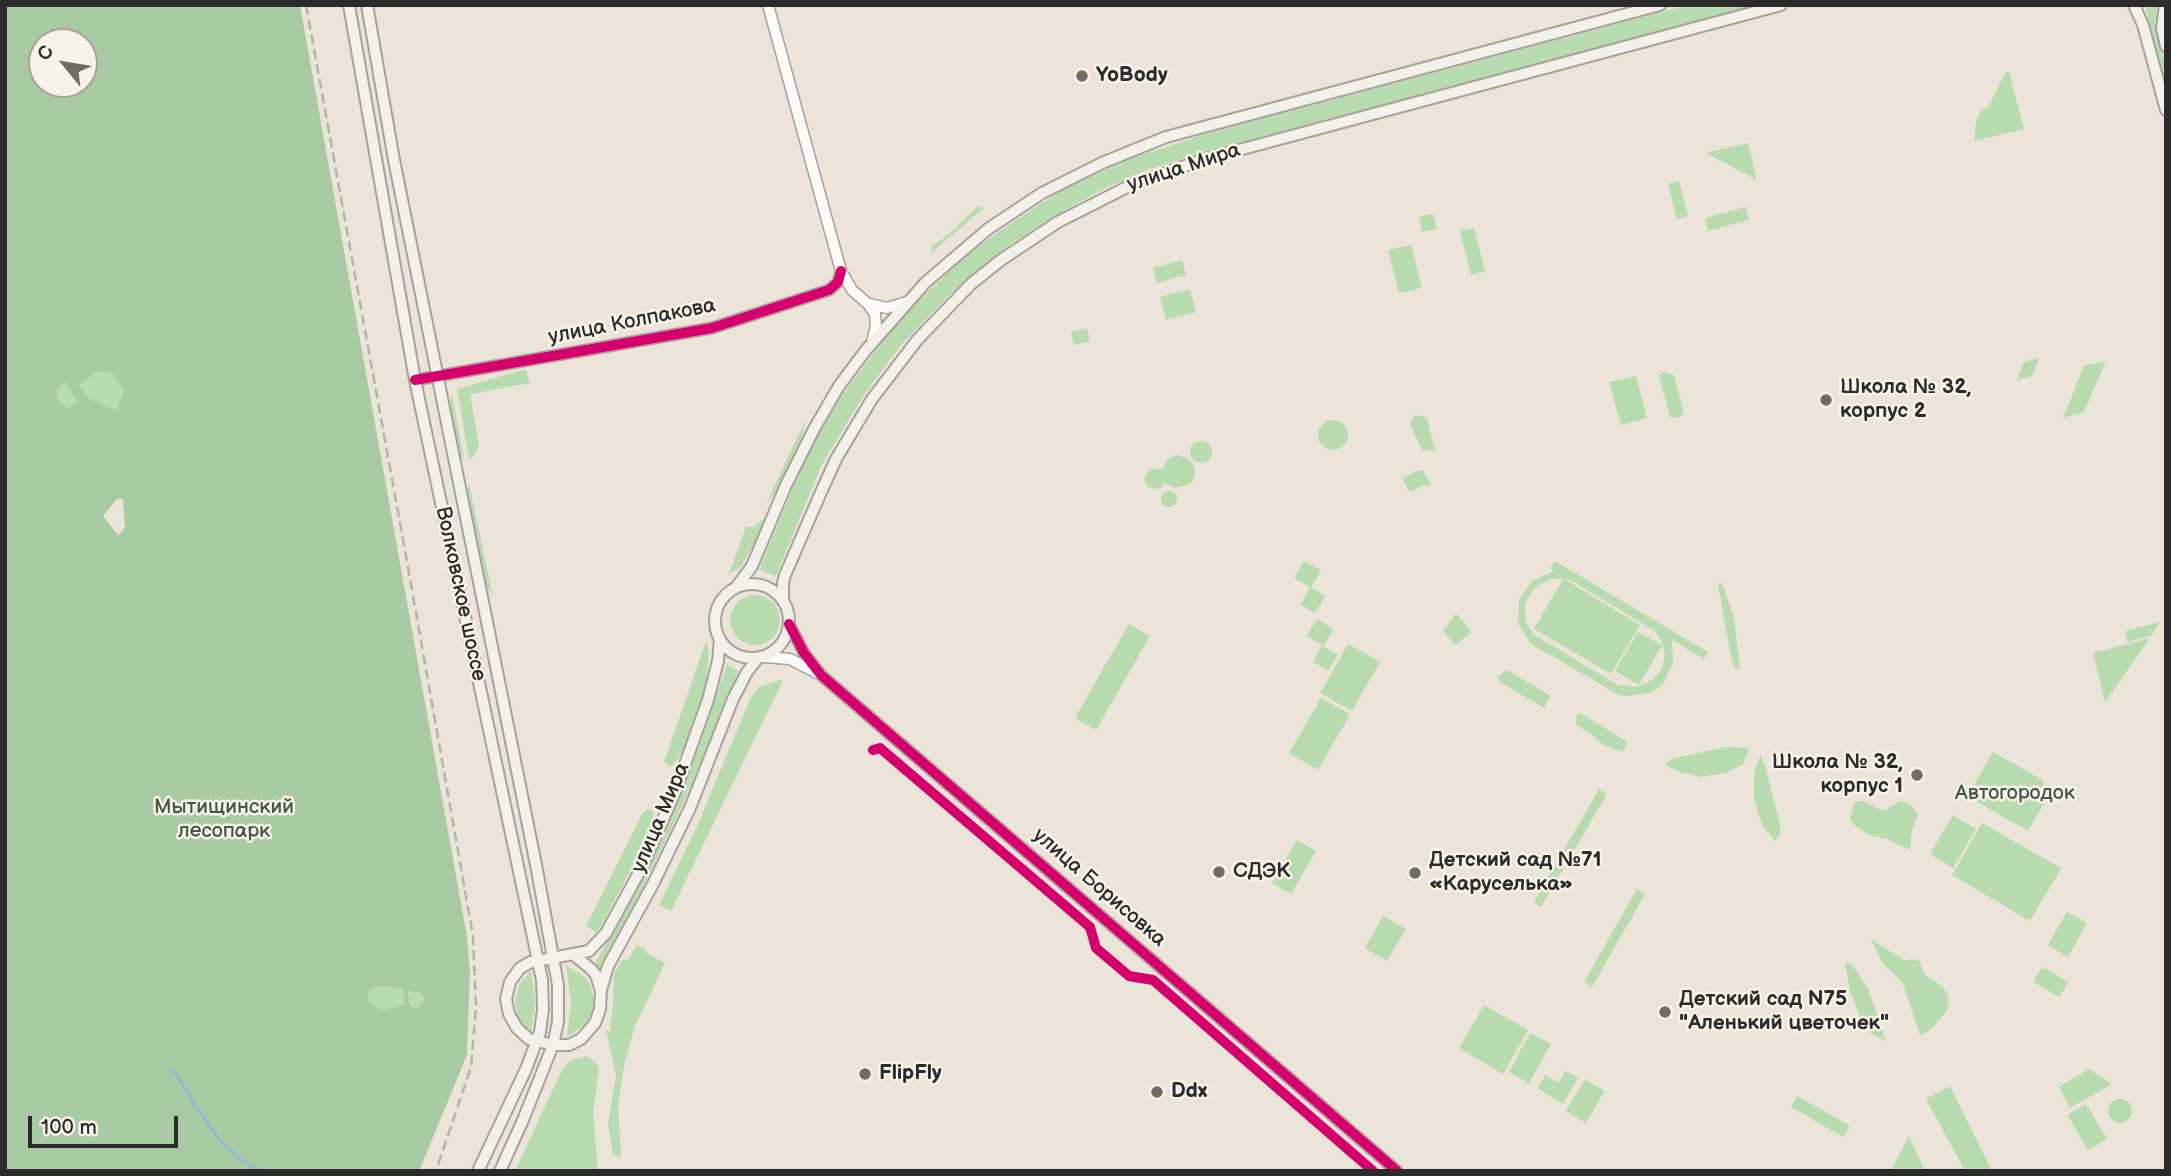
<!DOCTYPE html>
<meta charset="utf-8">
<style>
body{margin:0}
#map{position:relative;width:2171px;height:1176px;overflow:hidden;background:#ece4d8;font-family:"Balsamiq Sans",sans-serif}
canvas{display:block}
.frame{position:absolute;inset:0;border:7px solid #2b2b2b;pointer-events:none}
.north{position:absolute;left:28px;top:28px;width:70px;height:70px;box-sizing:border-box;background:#f7f3e8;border:2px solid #a5a39c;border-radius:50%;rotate:300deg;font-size:19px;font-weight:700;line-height:28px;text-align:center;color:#2b2b2b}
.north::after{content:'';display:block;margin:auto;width:24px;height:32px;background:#6f6c68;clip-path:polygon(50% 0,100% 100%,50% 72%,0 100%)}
.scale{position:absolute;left:28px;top:1116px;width:150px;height:32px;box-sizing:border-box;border:4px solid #2b2b2b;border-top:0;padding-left:9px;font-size:21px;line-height:24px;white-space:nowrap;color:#2b2b2b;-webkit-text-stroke:5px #f7f3e8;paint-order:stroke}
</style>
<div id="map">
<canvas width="2171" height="1176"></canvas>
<div class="frame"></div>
<div class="north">С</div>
<div class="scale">100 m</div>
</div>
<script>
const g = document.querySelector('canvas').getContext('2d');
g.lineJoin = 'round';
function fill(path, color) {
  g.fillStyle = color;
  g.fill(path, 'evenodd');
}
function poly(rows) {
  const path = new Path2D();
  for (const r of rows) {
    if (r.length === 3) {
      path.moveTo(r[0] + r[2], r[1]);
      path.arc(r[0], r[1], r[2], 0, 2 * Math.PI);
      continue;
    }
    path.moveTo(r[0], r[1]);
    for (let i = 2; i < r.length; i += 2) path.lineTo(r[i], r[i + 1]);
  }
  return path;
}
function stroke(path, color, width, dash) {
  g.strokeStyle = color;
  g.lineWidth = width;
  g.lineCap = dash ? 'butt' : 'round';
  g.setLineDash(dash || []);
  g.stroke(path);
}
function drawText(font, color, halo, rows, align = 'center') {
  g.font = font + ' "Balsamiq Sans",sans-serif';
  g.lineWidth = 5;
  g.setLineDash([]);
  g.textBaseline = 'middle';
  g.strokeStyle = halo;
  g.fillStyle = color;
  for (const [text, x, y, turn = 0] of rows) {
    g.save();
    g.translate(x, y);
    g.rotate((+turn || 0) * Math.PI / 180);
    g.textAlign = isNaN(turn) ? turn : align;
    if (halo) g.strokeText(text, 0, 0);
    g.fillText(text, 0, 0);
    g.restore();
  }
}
const green = poly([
 [1689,5,1758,5,1207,151,1144,171,1099,191,1053,217,1005,248,948,296,901,345,866,392,822,464,776,576,759,570,800,471,816,438,843,394,899,320,961,260,998,232,1061,190,1127,160,1205,134],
 [2145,5,2157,5,2155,22,2166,66,2166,89],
 [2009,72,2024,129,1974,141,1976,121,1981,111,1989,106,2005,73],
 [1748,143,1757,180,1706,153],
 [1679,181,1688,216,1677,219,1668,184],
 [978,206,984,208,931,253,932,246,949,234],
 [1746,207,1749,220,1708,231,1705,218],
 [1433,214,1437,229,1422,232,1419,217],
 [1474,228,1485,271,1471,275,1460,231],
 [1411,245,1422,288,1399,293,1388,250],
 [1182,260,1186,275,1157,283,1153,268],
 [1190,289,1196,312,1166,320,1160,297],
 [1087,328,1090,341,1074,345,1071,332],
 [2039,358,2032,376,2017,380,2024,362],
 [2106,361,2084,412,2063,418,2084,366],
 [523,370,526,371,530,383,470,394,479,446,476,452,469,460,457,389],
 [98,371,112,373,126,390,116,412,89,398,77,385],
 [1664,372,1674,375,1684,414,1676,418,1670,417,1659,375],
 [1636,376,1647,418,1621,425,1609,382],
 [66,381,78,403,68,408,57,398,58,389],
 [452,394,464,460,459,454,450,409],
 [1420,415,1427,418,1435,451,1422,450,1410,424,1414,416],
 [806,419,801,439,775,493,766,504],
 [1333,435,15],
 [1201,452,11],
 [1177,455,1187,458,1194,465,1195,476,1190,484,1175,488,1165,483,1161,488,1154,489,1147,486,1144,479,1147,472,1153,468,1162,470,1168,459],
 [1423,470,1431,485,1422,486,1410,492,1402,479,1414,472],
 [469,484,493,597,485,584,466,492],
 [1169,499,8],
 [763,519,765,520,757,538,741,567,729,574,746,527,754,527],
 [1304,561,1321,570,1311,587,1325,596,1315,613,1301,605,1310,587,1294,578],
 [1555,561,1708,652,1704,659,1672,640,1673,663,1663,684,1650,693,1627,696,1619,695,1531,644,1518,624,1519,600,1532,581,1554,571,1550,568],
 [1552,579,1563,579,1534,629,1611,674,1640,625,1564,579,1572,581,1655,631,1662,642,1665,655,1662,668,1654,679,1637,687,1618,685,1533,634,1526,623,1525,604,1535,587],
 [1722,583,1734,618,1740,668,1735,669,1730,652,1718,584],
 [755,620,25],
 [1456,613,1472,632,1455,645,1443,631],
 [1317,619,1334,629,1323,646,1338,655,1328,671,1313,662,1322,645,1307,636],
 [2160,622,2151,636,2128,642,2125,631],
 [1129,624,1150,636,1096,730,1075,718],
 [1638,632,1662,645,1639,685,1615,671],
 [2150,638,2105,702,2093,653],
 [706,641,709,650,706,687,683,751,671,767,664,762],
 [1348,644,1380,662,1352,711,1320,693],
 [727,664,739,671,683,804,641,891,600,968,597,968,595,964,635,890,674,808,703,736],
 [1507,670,1551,696,1544,708,1500,682,1497,677],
 [780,680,783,680,671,911,659,905,695,831,750,699,759,687],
 [1321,698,1350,714,1318,770,1289,753],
 [1577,714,1582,714,1627,742,1623,752,1603,745,1591,734,1576,725],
 [1726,747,1749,748,1743,764,1725,773,1700,777,1680,772,1665,765,1672,759],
 [879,749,1087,927,1088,933,876,750],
 [1993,752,2043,780,2047,798,2028,831,1967,796],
 [1760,756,1764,762,1780,825,1780,835,1775,841,1762,825,1754,799,1754,773],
 [1599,789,1607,794,1541,907,1534,902],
 [1864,801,1883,811,1901,801,1910,804,1918,814,1912,830,1910,850,1887,839,1869,835,1854,825,1850,819,1854,802],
 [648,809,654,812,649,834,608,913,597,932,595,932,586,926,642,814],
 [1953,815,1976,829,1953,868,1930,854],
 [1982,823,2061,868,2030,921,1952,875],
 [1297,840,1316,851,1291,894,1272,883],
 [1637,889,1645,894,1592,987,1584,982],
 [2067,912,2087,923,2068,957,2048,945],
 [1383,916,1406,929,1387,961,1365,948],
 [1870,938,1904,960,1912,959,1919,961,1925,975,1942,986,1947,993,1949,1001,1946,1012,1933,1027,1925,1033,1920,1035,1903,984,1882,962],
 [637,945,646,950,645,952,665,963,635,1026,624,1065,618,1108,621,1154,619,1158,613,1154,608,1124,616,1075,606,1031,610,1031,613,1005,614,974,622,960,628,960],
 [1845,962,1852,964,1868,989,1886,1041,1872,1034,1862,1022,1850,991],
 [566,965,586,978,591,986,594,1000,594,1008,586,1024,567,1037,571,1002],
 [2042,967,2068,982,2059,997,2033,982],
 [531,970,535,1004,531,1033,519,1020,515,1003,519,985],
 [382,986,403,990,404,1005,382,1010,370,1003,367,997,370,990],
 [408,991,421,993,424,999,417,1010,410,1007],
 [1484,1005,1528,1030,1503,1074,1459,1048],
 [1530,1033,1551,1044,1529,1083,1509,1072],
 [587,1056,598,1065,599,1071,593,1112,598,1171,515,1171,563,1068,572,1060],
 [2089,1069,2112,1084,2070,1108,2059,1087],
 [1566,1071,1578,1078,1563,1104,1537,1088,1545,1075,1558,1083],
 [1585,1079,1605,1091,1586,1123,1566,1111],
 [1950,1086,1992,1171,1965,1171,1926,1099],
 [1797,1096,1850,1126,1843,1137,1791,1107],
 [2120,1111,12],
 [2086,1104,2107,1139,2088,1150,2067,1115],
 [1909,1136,1924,1169,1921,1171,1891,1171]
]);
const forest = poly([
 [5,5,300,5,467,937,470,972,467,1055,419,1171,5,1171],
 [42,42,84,42,84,84,42,84],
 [98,371,112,373,125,390,116,411,89,398,78,385],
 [65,382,78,402,68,408,57,398,58,389],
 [117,499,123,499,125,528,118,535,103,516],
 [382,986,403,990,404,1005,382,1010,370,1003,367,997,370,990],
 [408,991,421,993,424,999,417,1009,410,1006]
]);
const stream = poly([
 [173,1069,196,1107,221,1142,246,1163,261,1171]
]);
const tertiary = poly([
 [768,5,841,271,852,290,868,304,875,314,876,326,872,342],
 [869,304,887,308,907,302],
 [415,380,712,328,829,290,838,282,841,271],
 [789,624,804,653,821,675,1397,1171],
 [764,657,790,659,817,673]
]);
const secondary = poly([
 [349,5,415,380,542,980,543,1009,540,1032,526,1069,478,1171],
 [367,5,394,160,537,870,558,985,558,1022,553,1045,523,1120,500,1171],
 [2134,5,2143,25,2166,110],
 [2165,5,2162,28,2166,46],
 [752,621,37],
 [737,586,752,566,786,485,814,429,839,386,866,350,926,282,988,229,1042,193,1102,163,1166,137,1660,5],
 [783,601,783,583,785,575,822,490,836,459,872,399,918,339,971,284,1001,260,1058,222,1133,184,1205,159,1781,5],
 [574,955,591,969,596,975,601,991,600,1009,595,1023,581,1039,569,1045,553,1045,529,1039,517,1028,509,1014,506,999,510,982,520,968,531,962,589,951,606,933,642,867,675,792,708,700,718,661,720,639],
 [601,990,608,966,653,884,690,808,733,699,747,672,758,658]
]);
const rail = poly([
 [306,5,406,556,473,936,476,1007,471,1067,436,1171]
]);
const cycleway = poly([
 [415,380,712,328,829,290,838,282,841,271],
 [789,624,804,653,821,675,1397,1171],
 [873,750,880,748,1090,927,1096,948,1129,976,1153,980,1373,1171]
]);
const markers = [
 [1082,76,7,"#6f6c68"],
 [1826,400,7,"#6f6c68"],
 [1917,775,7,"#6f6c68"],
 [1219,872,7,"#6f6c68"],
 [1415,873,7,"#6f6c68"],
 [1665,1012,7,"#6f6c68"],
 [865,1074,7,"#6f6c68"],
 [1157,1092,7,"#6f6c68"]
];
const poiNames = [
 ["YoBody",1096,76],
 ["Школа № 32,",1840,388],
 ["корпус 2",1840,412],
 ["Школа № 32,",1903,763,"right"],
 ["корпус 1",1903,787,"right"],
 ["Детский сад №71",1429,861],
 ["«Каруселька»",1429,885],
 ["СДЭК",1233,872],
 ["Детский сад N75",1679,1000],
 ["\"Аленький цветочек\"",1679,1024],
 ["FlipFly",879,1074],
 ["Ddx",1171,1092]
];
const streetNames = [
 ["улица Мира",1184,168,-18],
 ["улица Колпакова",632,322,-11],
 ["Волковское шоссе",460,594,78],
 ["улица Мира",661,818,-67],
 ["улица Борисовка",1099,888,41]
];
const parkNames = [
 ["Автогородок",2015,794],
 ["Мытищинский",224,808],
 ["лесопарк",224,832]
];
fill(green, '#b8dcb0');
fill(forest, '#a9cba4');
stroke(stream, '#8ebbda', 2.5);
stroke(tertiary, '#a6a19b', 13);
stroke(secondary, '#a6a19b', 14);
stroke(tertiary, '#fcfbf9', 10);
stroke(secondary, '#f4f1eb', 10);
stroke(rail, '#b4b3b1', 2.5, [10, 5]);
stroke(cycleway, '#d6006c', 10);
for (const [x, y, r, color] of markers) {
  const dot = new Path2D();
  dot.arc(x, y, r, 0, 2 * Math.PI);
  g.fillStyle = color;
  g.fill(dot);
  stroke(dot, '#f7f3e8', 2.5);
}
drawText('bold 21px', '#2b2b2b', '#f7f3e8', poiNames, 'left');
drawText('21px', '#2b2b2b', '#f7f3e8', streetNames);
drawText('21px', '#445644', '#f7f3e8', parkNames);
</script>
